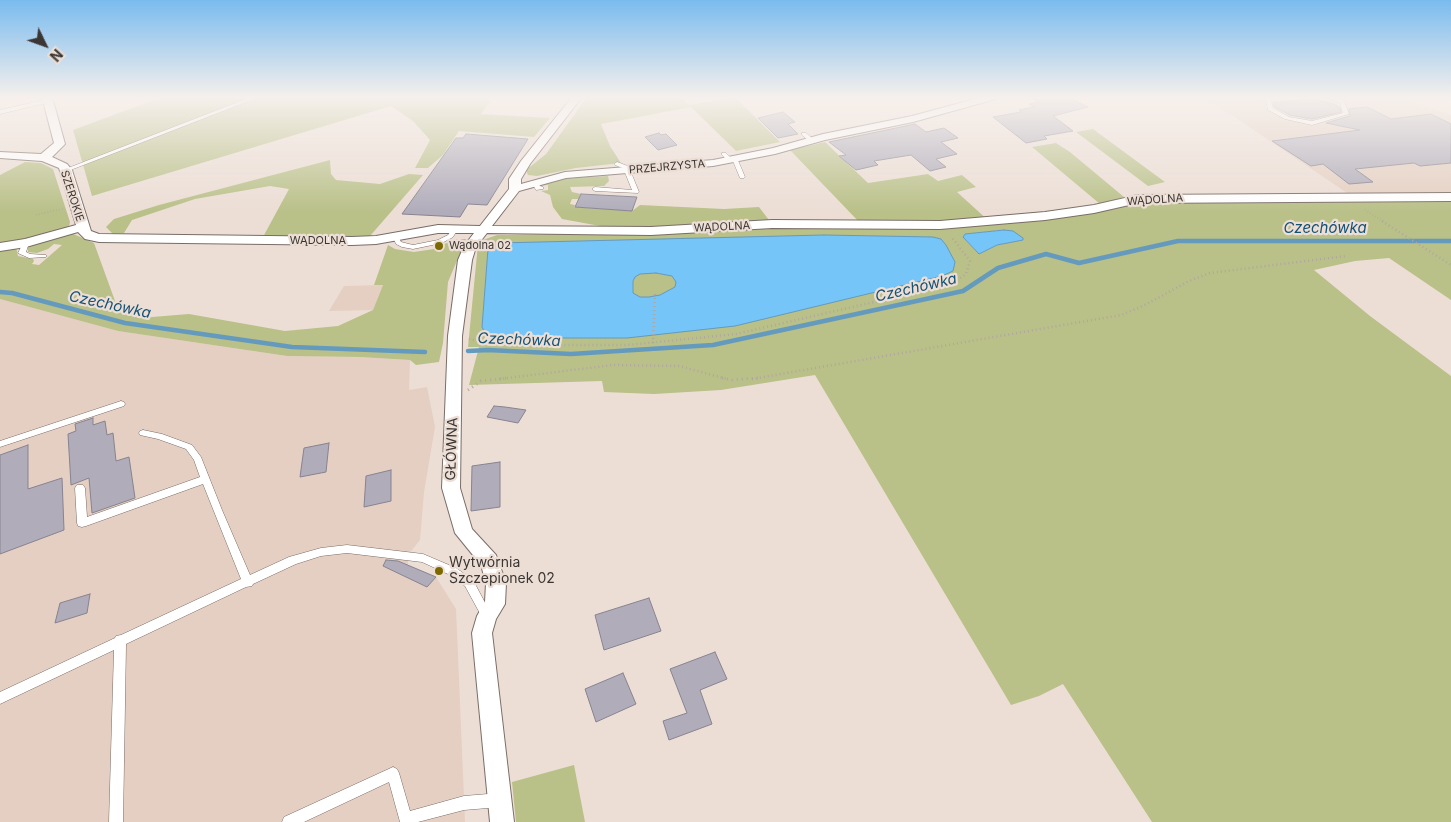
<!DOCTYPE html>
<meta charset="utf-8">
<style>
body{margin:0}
#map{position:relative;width:1451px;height:822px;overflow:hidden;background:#ecded5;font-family:Inter,sans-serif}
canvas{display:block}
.north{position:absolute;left:20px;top:20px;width:50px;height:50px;-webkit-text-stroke:4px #ecded5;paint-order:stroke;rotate:132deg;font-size:14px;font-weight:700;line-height:20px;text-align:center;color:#3b3633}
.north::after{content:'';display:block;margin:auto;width:18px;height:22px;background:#3b3633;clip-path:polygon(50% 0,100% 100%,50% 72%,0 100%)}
</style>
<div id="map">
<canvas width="1451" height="822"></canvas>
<div class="north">N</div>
</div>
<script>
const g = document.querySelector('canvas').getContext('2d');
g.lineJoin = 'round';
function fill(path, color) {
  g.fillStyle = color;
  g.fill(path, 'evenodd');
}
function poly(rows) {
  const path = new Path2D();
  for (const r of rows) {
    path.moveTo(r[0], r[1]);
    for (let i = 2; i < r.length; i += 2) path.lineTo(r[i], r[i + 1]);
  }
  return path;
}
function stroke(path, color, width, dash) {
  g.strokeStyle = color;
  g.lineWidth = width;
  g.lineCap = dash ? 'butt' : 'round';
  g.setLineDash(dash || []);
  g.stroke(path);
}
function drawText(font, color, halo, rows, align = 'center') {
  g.font = font + ' Inter,sans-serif';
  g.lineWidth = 4.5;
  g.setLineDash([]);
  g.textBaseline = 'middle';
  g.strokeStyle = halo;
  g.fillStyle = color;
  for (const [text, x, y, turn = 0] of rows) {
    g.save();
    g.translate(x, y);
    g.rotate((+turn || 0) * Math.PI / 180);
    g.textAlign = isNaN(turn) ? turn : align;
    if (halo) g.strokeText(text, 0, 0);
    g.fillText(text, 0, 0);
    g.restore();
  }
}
const built = poly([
 [1199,97,1401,97,1451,115,1451,193,1347,193,1233,116],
 [383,285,373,310,329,311,344,286],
 [0,299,118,331,287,356,360,357,410,360,409,390,427,387,435,427,424,492,420,540,408,555,408,565,403,575,427,587,436,577,456,609,465,822,0,822]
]);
const green = poly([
 [162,97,490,97,489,103,481,114,550,118,534,137,459,131,443,155,428,168,415,168,430,140,413,121,391,106,92,196,73,130],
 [587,97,681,97,689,105,735,97,780,142,736,151,691,107,601,124,610,146,621,163,576,168,537,176,528,175,526,170,546,154],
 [1093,129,1165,182,1148,186,1076,132],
 [825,142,868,183,928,174,938,181,962,175,976,187,957,192,990,222,861,224,790,150],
 [1056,143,1070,152,1124,197,1100,204,1032,147],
 [330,160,331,174,336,180,380,184,409,174,423,175,370,236,263,237,289,189,270,186,195,199,132,220,124,233,113,234,106,227,114,219,159,205],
 [25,162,41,163,53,169,70,222,69,226,65,228,66,229,25,240,0,243,0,175],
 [608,176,609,181,604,186,570,187,572,192,581,194,579,199,572,199,570,204,575,205,574,207,632,211,640,205,724,209,759,207,772,224,622,230,562,219,553,207,550,195,541,191,548,190,548,185,540,186,567,178],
 [1451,199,1451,300,1389,258,1355,261,1314,270,1370,316,1451,376,1451,822,1152,822,1063,684,1039,696,1011,705,815,375,721,390,654,394,604,392,602,381,469,385,479,347,468,347,478,244,480,241,497,235,708,232,782,227,951,228,1027,221,1146,201],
 [1004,230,1022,240,997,245,979,254,963,237,965,234],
 [71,233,94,243,119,312,140,318,189,314,285,331,338,326,373,310,383,285,374,285,388,245,395,249,414,252,434,249,455,239,466,239,448,282,443,343,439,362,416,365,410,360,360,357,287,356,118,331,0,299,0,249,16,247,18,256,33,259,34,261,32,264,39,265,62,245,54,244,48,249,37,253,28,252,28,248,30,245],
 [574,765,585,822,516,822,512,782]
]);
const water = poly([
 [1004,230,1013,231,1023,238,1023,240,997,245,979,254,963,237,965,234,1004,230],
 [824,235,933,237,941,239,946,245,955,262,953,271,942,276,735,326,627,338,533,338,491,336,485,333,482,327,488,249,499,243,824,235],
 [656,273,672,276,676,282,675,287,660,295,649,297,640,297,633,293,633,281,635,277,640,274,656,273]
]);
const stream = poly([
 [0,292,12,293,125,323,292,347,425,352],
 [468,351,488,350,571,354,713,345,963,291,998,268,1046,254,1079,263,1178,241,1451,241]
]);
const building = poly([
 [1031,97,1068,97,1088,107,1053,116,1073,131,1044,136,1047,139,1026,143,993,117,1021,112,1019,110,1034,107,1029,104,1038,102,1031,97],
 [1313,99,1333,104,1340,108,1341,112,1312,119,1290,115,1275,107,1273,103,1313,99],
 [1367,107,1391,119,1431,114,1451,124,1451,163,1420,166,1414,163,1355,169,1373,182,1349,184,1323,164,1311,166,1272,141,1360,130,1326,123,1350,116,1349,109,1367,107],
 [783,112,795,122,788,124,798,134,778,138,758,118,783,112],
 [915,124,926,132,944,128,958,138,941,142,957,154,936,159,946,167,930,171,911,155,874,161,878,165,856,170,839,156,846,155,829,142,915,124],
 [659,133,661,135,666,134,677,145,658,150,645,137,659,133],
 [466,134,528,139,487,205,468,204,460,217,402,214,456,138,463,138,466,134],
 [581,194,637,197,632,211,575,207,581,194],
 [494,406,505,407,526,410,518,423,487,417,494,406],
 [93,418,93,425,105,421,107,435,113,433,116,461,129,457,135,498,92,513,89,478,71,485,68,434,76,431,75,424,93,418],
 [329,443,326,472,300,477,304,448,329,443],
 [28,445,28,489,62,478,64,530,0,554,0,455,28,445],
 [500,462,500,507,471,511,472,466,500,462],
 [391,470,391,501,364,507,366,476,391,470],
 [386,560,398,561,436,577,427,587,383,566,386,560],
 [90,594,87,613,55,623,60,603,90,594],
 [649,598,661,631,604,650,595,615,649,598],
 [715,652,727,679,700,690,712,724,669,740,663,721,687,713,670,669,715,652],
 [623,673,636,704,596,722,585,689,623,673]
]);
const pathFar2 = poly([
 [589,99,660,98],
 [1365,210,1384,222],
 [36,215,65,208]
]);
const pathFar1 = poly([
 [1382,221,1451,265],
 [469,339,491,344,512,345,628,345,736,334,952,284,966,274,970,261,951,236],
 [653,343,655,293],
 [499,379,613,365,679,366,727,379],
 [752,379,1121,315,1143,306,1189,281,1210,273,1346,256]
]);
const path = poly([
 [722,378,731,380,759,378],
 [468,390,481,381,509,378]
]);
const service = poly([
 [251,97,259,97,68,171,63,170,251,97],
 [1255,97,1268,98,1313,97,1310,99,1271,101,1273,108,1289,117,1312,121,1343,113,1340,103,1325,97,1333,97,1344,101,1349,114,1312,125,1285,119,1268,110,1266,101,1255,97],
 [48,99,50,100,50,102,0,114,0,110,48,99],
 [802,133,806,133,814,140,809,141,802,135,802,133],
 [722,153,726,153,732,159,737,158,745,177,744,178,740,178,733,161,728,161,722,155,722,153],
 [617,162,636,169,633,171,630,170,639,192,638,193,595,191,592,189,595,187,632,190,624,170,625,169,615,165,614,164,617,162],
 [535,181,537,182,540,186,543,187,543,189,536,190,532,183,535,181],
 [455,227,458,229,453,237,442,243,413,249,402,247,396,244,393,237,396,235,398,236,401,242,413,245,438,240,448,235,453,228,455,227],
 [26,241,29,243,26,252,30,254,46,255,46,257,29,258,20,254,18,253,23,243,26,241],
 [121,401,124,402,125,404,124,406,0,447,0,441,121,401],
 [143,430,162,434,192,445,201,457,222,510,250,575,289,557,321,548,347,545,423,554,456,568,473,580,492,616,491,619,487,621,483,619,465,586,448,574,422,562,347,553,321,556,296,564,253,584,252,586,246,587,126,644,123,822,109,822,114,650,0,704,0,692,115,638,116,636,121,635,241,579,203,484,86,526,82,527,78,526,77,523,75,488,77,485,83,485,85,488,87,517,200,477,194,460,186,449,158,439,140,435,139,433,140,431,143,430],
 [393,767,397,769,399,773,410,811,464,796,500,793,505,795,507,800,505,805,500,807,464,810,418,822,400,822,389,782,304,822,282,822,284,817,393,767]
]);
const minor = poly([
 [42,97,52,97,65,144,52,157,67,164,72,170,91,231,99,234,352,237,376,236,438,225,480,226,509,189,509,179,521,161,572,97,582,97,530,164,521,179,521,184,565,172,713,160,773,148,823,134,912,116,982,97,998,97,996,99,913,122,825,140,775,154,713,166,566,178,519,191,492,226,651,227,772,220,940,221,1045,212,1094,205,1138,195,1451,193,1451,201,1138,203,1094,213,1045,220,940,229,772,228,651,235,487,233,476,247,472,260,462,336,460,488,472,529,496,555,506,583,505,604,496,619,492,633,514,822,490,822,472,633,477,616,485,602,486,583,481,565,455,533,442,488,448,336,458,260,464,246,474,233,438,233,376,244,352,245,99,242,85,239,78,232,26,247,0,251,0,243,25,239,76,225,59,168,42,161,0,158,0,152,41,154,54,143,42,97]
]);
const markers = [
 [439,246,5,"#7c6800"],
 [439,571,5,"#7c6800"]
];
const farStreetnames = [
 ["PRZEJRZYSTA",667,167,-5],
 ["SZEROKIE",72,196,72],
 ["WĄDOLNA",1155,200,-4],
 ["WĄDOLNA",722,227,-3],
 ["WĄDOLNA",318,241]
];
const farPoinames = [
 ["Wądolna 02",449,246]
];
const streetNames = [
 ["GŁÓWNA",452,449,-88]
];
const poiNames = [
 ["Wytwórnia",449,563],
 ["Szczepionek 02",449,579]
];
const waterNames = [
 ["Czechówka",1325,228],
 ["Czechówka",916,288,-13],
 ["Czechówka",110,305,12],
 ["Czechówka",519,340,2]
];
fill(built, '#e4cfc2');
fill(green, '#b9c088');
fill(water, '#76c5f9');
stroke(water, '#649abe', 1);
stroke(stream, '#649abe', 4.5);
fill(building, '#b0acba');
stroke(building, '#878390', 1);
stroke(service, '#7a6d66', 1);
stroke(minor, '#7a6d66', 2);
stroke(pathFar2, '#b2a7a0', 2, [0.5, 2.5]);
stroke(pathFar1, '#b2a7a0', 2.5, [1, 3]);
stroke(path, '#b2a7a0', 3, [1, 4]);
fill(service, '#fff');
fill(minor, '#fff');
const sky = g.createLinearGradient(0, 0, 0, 212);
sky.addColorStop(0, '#7abbef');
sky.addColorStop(0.46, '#f6f0ec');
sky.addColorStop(1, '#f6f0ec00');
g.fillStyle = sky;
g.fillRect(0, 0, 1451, 212);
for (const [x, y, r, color] of markers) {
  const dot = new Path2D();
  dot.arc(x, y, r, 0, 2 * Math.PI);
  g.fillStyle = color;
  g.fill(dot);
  stroke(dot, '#ecded5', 2);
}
drawText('11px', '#3b3633', '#ecded5', farStreetnames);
drawText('11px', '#3b3633', '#ecded5', farPoinames, 'left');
drawText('14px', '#3b3633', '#ecded5', streetNames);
drawText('14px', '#3b3633', '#ecded5', poiNames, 'left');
drawText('italic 15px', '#145173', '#ecded5', waterNames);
</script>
